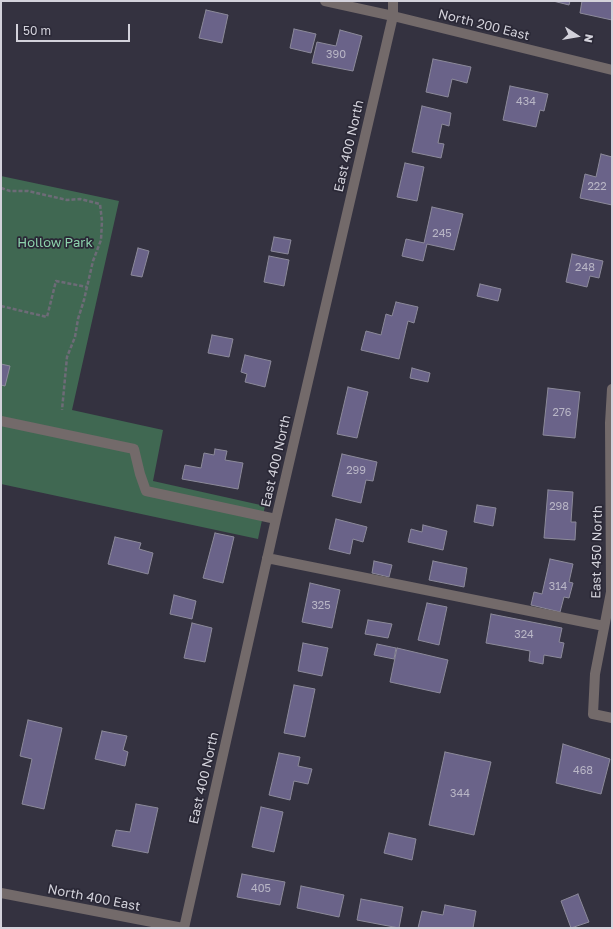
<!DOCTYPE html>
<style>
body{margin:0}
#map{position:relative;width:613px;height:929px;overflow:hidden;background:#343240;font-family:"Golos Text",sans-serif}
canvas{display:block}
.frame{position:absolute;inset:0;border:2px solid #d3d2db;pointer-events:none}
.north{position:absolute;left:557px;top:16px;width:40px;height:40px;-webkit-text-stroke:3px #2a2836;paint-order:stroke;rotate:102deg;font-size:11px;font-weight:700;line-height:16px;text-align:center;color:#d3d2db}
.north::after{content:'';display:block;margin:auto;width:14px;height:18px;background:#d3d2db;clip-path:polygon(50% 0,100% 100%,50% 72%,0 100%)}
.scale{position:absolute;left:16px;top:24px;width:114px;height:18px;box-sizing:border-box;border:2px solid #d3d2db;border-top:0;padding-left:5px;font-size:12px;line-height:14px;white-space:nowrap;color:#d3d2db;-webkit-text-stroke:3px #2a2836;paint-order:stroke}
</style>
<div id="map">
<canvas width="613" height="929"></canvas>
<div class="frame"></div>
<div class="north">N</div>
<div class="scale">50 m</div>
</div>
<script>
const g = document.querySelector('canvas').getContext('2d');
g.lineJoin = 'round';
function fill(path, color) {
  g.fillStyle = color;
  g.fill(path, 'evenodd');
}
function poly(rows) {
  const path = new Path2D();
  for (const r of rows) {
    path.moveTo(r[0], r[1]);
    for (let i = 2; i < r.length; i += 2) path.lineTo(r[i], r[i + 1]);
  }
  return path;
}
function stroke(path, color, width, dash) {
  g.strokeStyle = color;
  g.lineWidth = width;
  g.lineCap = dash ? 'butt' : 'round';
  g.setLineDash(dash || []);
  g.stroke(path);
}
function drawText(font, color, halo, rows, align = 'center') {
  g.font = font + ' "Golos Text",sans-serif';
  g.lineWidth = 3.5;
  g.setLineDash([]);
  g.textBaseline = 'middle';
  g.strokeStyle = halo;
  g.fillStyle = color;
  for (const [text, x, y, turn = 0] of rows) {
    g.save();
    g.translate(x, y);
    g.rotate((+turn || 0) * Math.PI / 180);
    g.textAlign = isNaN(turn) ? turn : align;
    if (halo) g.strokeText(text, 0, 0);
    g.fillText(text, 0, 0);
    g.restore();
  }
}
const green = poly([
 [1,176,119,201,72,410,163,430,153,481,265,506,258,539,1,484]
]);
const building = poly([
 [553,1,570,1,569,5,553,1],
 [582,1,612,1,612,20,580,13,582,1],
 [206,10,228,15,222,43,199,38,206,10],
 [294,29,316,34,311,53,290,48,294,29],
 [340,30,362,36,353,71,312,63,317,42,336,46,340,30],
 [433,59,471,67,467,83,452,79,448,97,426,92,433,59],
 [510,86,548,94,544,111,540,110,536,127,503,120,510,86],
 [422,106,451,113,449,126,442,124,438,143,444,144,441,158,412,152,422,106],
 [601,154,612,157,612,205,580,198,585,174,596,177,601,154],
 [405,163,424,167,417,201,397,197,405,163],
 [432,207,463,214,454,250,427,244,423,261,402,256,406,239,424,243,432,207],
 [274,237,291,240,288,254,271,251,274,237],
 [138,248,149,251,142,277,131,275,138,248],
 [572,254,603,261,599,278,590,276,587,287,566,282,572,254],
 [269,256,289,260,284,286,264,282,269,256],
 [480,284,501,289,498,301,477,296,480,284],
 [396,302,418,307,414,323,408,321,399,359,361,350,366,331,381,335,386,314,392,316,396,302],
 [212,335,233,339,229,357,208,353,212,335],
 [245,355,271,361,265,387,245,382,247,374,241,372,245,355],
 [1,364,10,366,5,386,1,385,1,364],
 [412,368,430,373,428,382,410,378,412,368],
 [348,387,368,392,357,438,337,434,348,387],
 [548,388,580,392,575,438,543,435,548,388],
 [215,449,227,451,225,460,243,463,238,489,182,479,185,465,201,468,204,453,214,455,215,449],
 [342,454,377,462,373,481,366,480,361,503,332,496,342,454],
 [548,490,573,492,571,522,576,522,575,540,544,538,548,490],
 [477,505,496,508,493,526,474,522,477,505],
 [336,519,367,527,363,542,353,539,350,554,329,549,336,519],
 [423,525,447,531,443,550,408,542,411,529,422,532,423,525],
 [215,533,234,537,223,583,203,578,215,533],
 [115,537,141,543,139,549,153,553,148,574,108,564,115,537],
 [550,559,573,564,569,582,573,583,569,598,564,597,560,612,531,605,534,592,542,594,550,559],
 [374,561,392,565,389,577,372,573,374,561],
 [433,561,467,568,464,587,429,580,433,561],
 [310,583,340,590,332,628,302,622,310,583],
 [174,595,196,601,192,619,170,614,174,595],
 [427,603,447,607,439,645,418,640,427,603],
 [491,614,562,628,559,642,564,643,561,658,544,655,543,664,529,661,530,651,486,643,491,614],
 [368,620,392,624,388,638,365,634,368,620],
 [192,623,212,628,205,662,184,658,192,623],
 [303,643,328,648,322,676,298,671,303,643],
 [377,644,396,648,394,659,374,655,377,644],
 [397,648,448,660,440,693,390,682,397,648],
 [294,685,315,689,305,737,284,733,294,685],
 [28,720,62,728,44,809,22,804,32,759,20,756,28,720],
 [102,731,127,736,123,750,128,752,125,766,95,759,102,731],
 [563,744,610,759,601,794,556,783,563,744],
 [445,752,491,762,474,835,429,825,445,752],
 [279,753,300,757,298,766,312,769,308,784,294,781,290,800,269,795,279,753],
 [136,804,158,808,148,853,112,846,116,830,130,832,136,804],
 [261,807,283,812,274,852,252,847,261,807],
 [389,833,416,839,412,860,384,853,389,833],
 [242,874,285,882,280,905,237,897,242,874],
 [301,886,344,895,339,917,297,908,301,886],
 [578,894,589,922,571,928,561,901,578,894],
 [361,899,403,907,399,928,357,920,361,899],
 [445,905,476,911,473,928,418,928,422,911,443,915,445,905]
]);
const path = poly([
 [1,188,10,191,28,191,67,200,80,199,100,204,102,221,101,240,93,261,84,300,78,319,75,337,67,357,62,410],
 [1,306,47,317,56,281,87,287]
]);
const minor = poly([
 [325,1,393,16,612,70],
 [612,389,610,423,611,592,595,674,593,714,612,718],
 [1,421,134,449,140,474,146,491,276,519],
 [267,558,604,626],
 [1,893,183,928],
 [184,928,276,519,393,16,393,1]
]);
const numberNames = [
 ["390",336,55],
 ["434",526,102],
 ["222",597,187],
 ["245",442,234],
 ["248",585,268],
 ["276",562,413],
 ["299",356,471],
 ["298",559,507],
 ["314",558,587],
 ["325",321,606],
 ["324",524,635],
 ["468",583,771],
 ["344",460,794],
 ["405",261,889]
];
const streetNames = [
 ["North 200 East",484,25,14],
 ["East 400 North",349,146,-77],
 ["East 400 North",276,461,-77],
 ["East 450 North",597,552,-89],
 ["East 400 North",204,778,-77],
 ["North 400 East",94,898,11]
];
const parkNames = [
 ["Hollow Park",55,243]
];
fill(green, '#406852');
fill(building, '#6a6389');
stroke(building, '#8c8a9a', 1);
stroke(path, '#6d6b77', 2.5, [4, 2]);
stroke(minor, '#736a6a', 10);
drawText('11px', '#b9b6c6', null, numberNames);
drawText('13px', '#d3d2db', '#2a2836', streetNames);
drawText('13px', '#8dd2ac', '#2a2836', parkNames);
</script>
